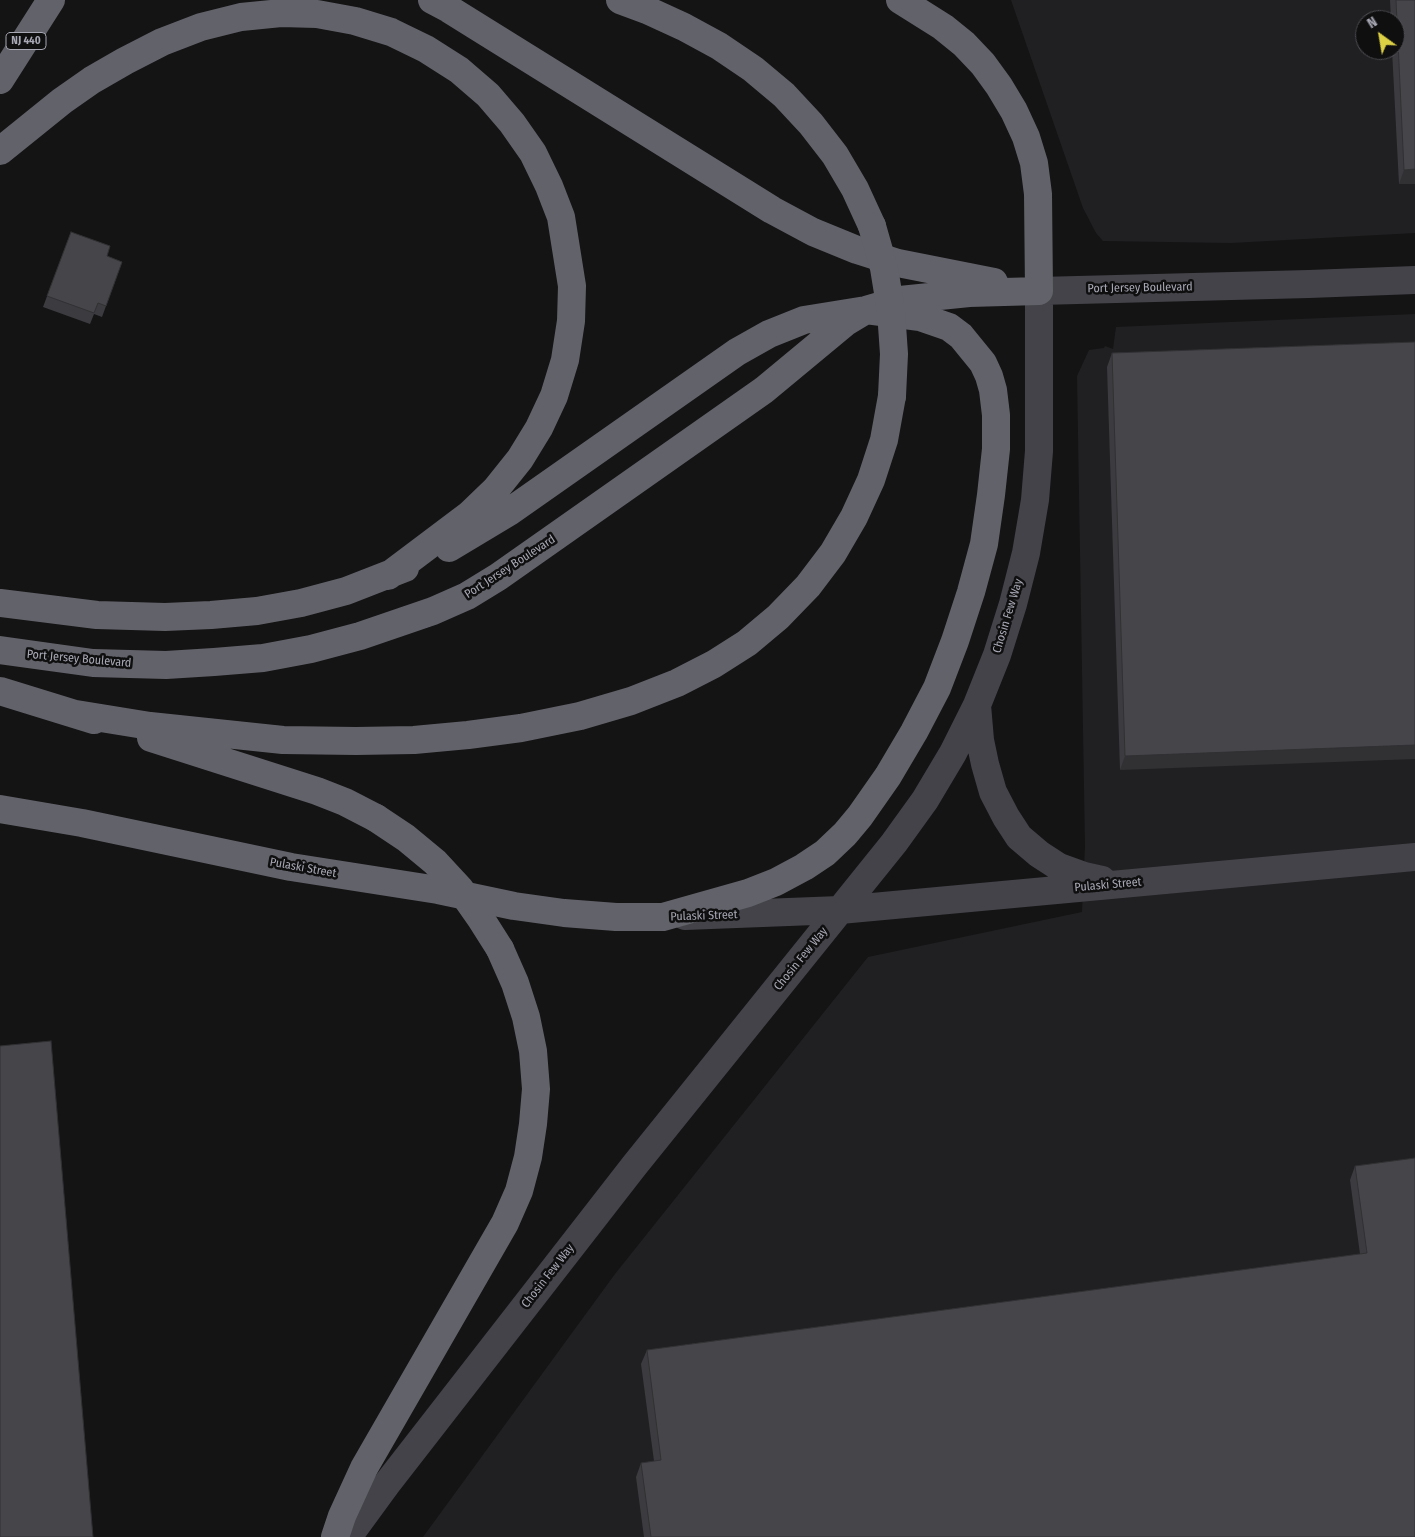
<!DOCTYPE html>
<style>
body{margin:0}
#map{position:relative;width:1415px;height:1537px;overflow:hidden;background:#141415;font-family:"Fira Sans Condensed",sans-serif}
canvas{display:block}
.north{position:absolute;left:1355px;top:10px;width:50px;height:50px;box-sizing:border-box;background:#0f0f10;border:1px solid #4c4c52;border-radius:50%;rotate:328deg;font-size:14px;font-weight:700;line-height:20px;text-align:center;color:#a7a8b4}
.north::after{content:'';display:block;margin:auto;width:18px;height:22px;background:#dcd045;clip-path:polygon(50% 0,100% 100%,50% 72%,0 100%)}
</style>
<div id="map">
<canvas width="1415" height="1537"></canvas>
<div class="north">N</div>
</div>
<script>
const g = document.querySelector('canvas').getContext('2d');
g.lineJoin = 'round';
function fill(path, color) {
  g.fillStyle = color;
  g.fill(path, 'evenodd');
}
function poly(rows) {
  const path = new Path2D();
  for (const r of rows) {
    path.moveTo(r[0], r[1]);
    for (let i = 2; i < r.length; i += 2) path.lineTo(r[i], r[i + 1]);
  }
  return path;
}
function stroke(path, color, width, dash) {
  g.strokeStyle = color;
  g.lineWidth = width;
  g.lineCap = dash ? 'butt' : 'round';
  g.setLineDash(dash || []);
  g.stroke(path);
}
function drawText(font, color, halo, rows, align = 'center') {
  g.font = font + ' "Fira Sans Condensed",sans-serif';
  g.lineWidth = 5;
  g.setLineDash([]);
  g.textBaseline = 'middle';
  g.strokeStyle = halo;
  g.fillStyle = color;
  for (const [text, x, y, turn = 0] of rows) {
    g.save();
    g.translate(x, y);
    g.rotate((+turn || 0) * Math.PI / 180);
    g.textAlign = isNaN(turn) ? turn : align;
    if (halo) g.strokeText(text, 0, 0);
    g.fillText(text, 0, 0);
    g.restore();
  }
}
const built = poly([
 [1011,0,1415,0,1415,233,1231,243,1103,241,1096,233,1083,208],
 [1365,20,1395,20,1395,50,1365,50],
 [1415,314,1415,1537,423,1537,615,1274,868,957,1082,912,1085,846,1077,376,1089,350,1104,348,1105,346,1113,349,1116,327]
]);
const secondary = poly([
 [977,705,980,740,985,764,993,792,1006,817,1019,837,1039,854,1059,867,1084,876,1102,880],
 [685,916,840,910,1415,857],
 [348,1537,386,1485,634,1166,894,843,925,800,953,753,977,705,997,655,1013,604,1026,553,1035,500,1039,451,1039,291,1309,284,1415,280]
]);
const highway = poly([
 [432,0,449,9,772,210,813,232,857,250,898,263,994,282],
 [620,0,647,10,684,27,719,46,753,69,784,95,811,124,835,155,855,189,872,226],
 [900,0,943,27,964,44,983,64,999,86,1014,111,1026,137,1034,163,1038,194,1039,291],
 [0,80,51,0],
 [0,151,62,101,92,80,125,61,162,42,201,27,241,17,281,13,317,14,355,21,391,32,426,49,459,70,488,95,512,123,533,153,549,186,561,217,572,286,571,321,565,360,554,396,539,428,520,459,496,489,469,515,388,576],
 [449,548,509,512,737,352,769,334,804,320,866,310,900,300,969,293,1039,291],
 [0,603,97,615,165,617,211,615,257,611,301,603,346,591,405,568],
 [0,650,93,663,166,665,214,662,263,658,311,649,360,636,433,611,467,596,498,577,764,390,846,322,861,313],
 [0,691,94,720],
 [76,714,150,726,283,740,356,741,414,740,468,735,521,728,580,716,631,701,677,683,714,664,747,643,778,617,808,586,833,553,854,517,871,480,884,440,892,396],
 [151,738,317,791,345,802,376,818],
 [0,809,82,823,291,867,438,890,514,906,564,913,616,917,663,917,748,893,776,882,804,867,825,853,845,834,860,816,888,776,914,732,937,688,955,641,971,592,984,544,991,495,996,449,996,415,993,390,989,376,983,363,961,336,949,327,920,317,866,310],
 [335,1537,342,1516,364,1468,505,1223,519,1191,528,1157,533,1124,536,1089,533,1051,526,1017,515,983,500,949]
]);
const highwayBridge = poly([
 [872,226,884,268,891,311,894,354,892,396],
 [376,818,406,838,435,862,460,889,481,919,500,949]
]);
const wall = poly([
 [1390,0,1415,0,1415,184,1399,184,1392,50,1395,50,1395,20,1391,20],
 [71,232,107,256,122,262,102,317,94,314,90,324,43,307],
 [1415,342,1120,770,1107,367,1112,353],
 [1355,1166,1415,1537,644,1537,636,1477,641,1463,654,1461,641,1364,647,1350,1360,1254,1350,1180]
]);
const shadedWall = poly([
 [1415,169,1415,184,1399,184,1404,170],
 [1415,745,1415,759,1120,770,1125,756]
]);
const building = poly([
 [1396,0,1415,0,1415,169,1404,170,1396,0],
 [71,232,110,246,107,256,122,262,106,306,98,303,94,313,47,296,71,232],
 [1415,342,1415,745,1125,756,1112,353,1415,342],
 [51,1041,93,1537,0,1537,0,1046,51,1041],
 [1415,1158,1415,1537,651,1537,641,1463,661,1460,647,1350,1367,1253,1355,1166,1415,1158]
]);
const shields = [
 [26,41,40]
];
const shieldNames = [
 ["NJ 440",26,41]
];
const streetNames = [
 ["Port Jersey Boulevard",1140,288,-1],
 ["Port Jersey Boulevard",510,567,-33],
 ["Chosin Few Way",1008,616,-73],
 ["Port Jersey Boulevard",79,659,5],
 ["Pulaski Street",303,868,10],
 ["Pulaski Street",1108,885,-5],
 ["Pulaski Street",704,916,-2],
 ["Chosin Few Way",801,959,-51],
 ["Chosin Few Way",548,1276,-52]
];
fill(built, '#202022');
stroke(secondary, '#434349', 28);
stroke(highway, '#62626a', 28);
stroke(highwayBridge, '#62626a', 28);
fill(wall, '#3c3c40');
fill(shadedWall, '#313134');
fill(building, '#46464a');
stroke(building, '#313134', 1);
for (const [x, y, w] of shields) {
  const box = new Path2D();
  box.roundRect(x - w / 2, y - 8.5, w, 17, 4);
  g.fillStyle = '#0f0f10';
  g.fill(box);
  stroke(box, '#a7a8b4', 1);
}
drawText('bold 11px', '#a7a8b4', null, shieldNames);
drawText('12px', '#a7a8b4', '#0f0f10', streetNames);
</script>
